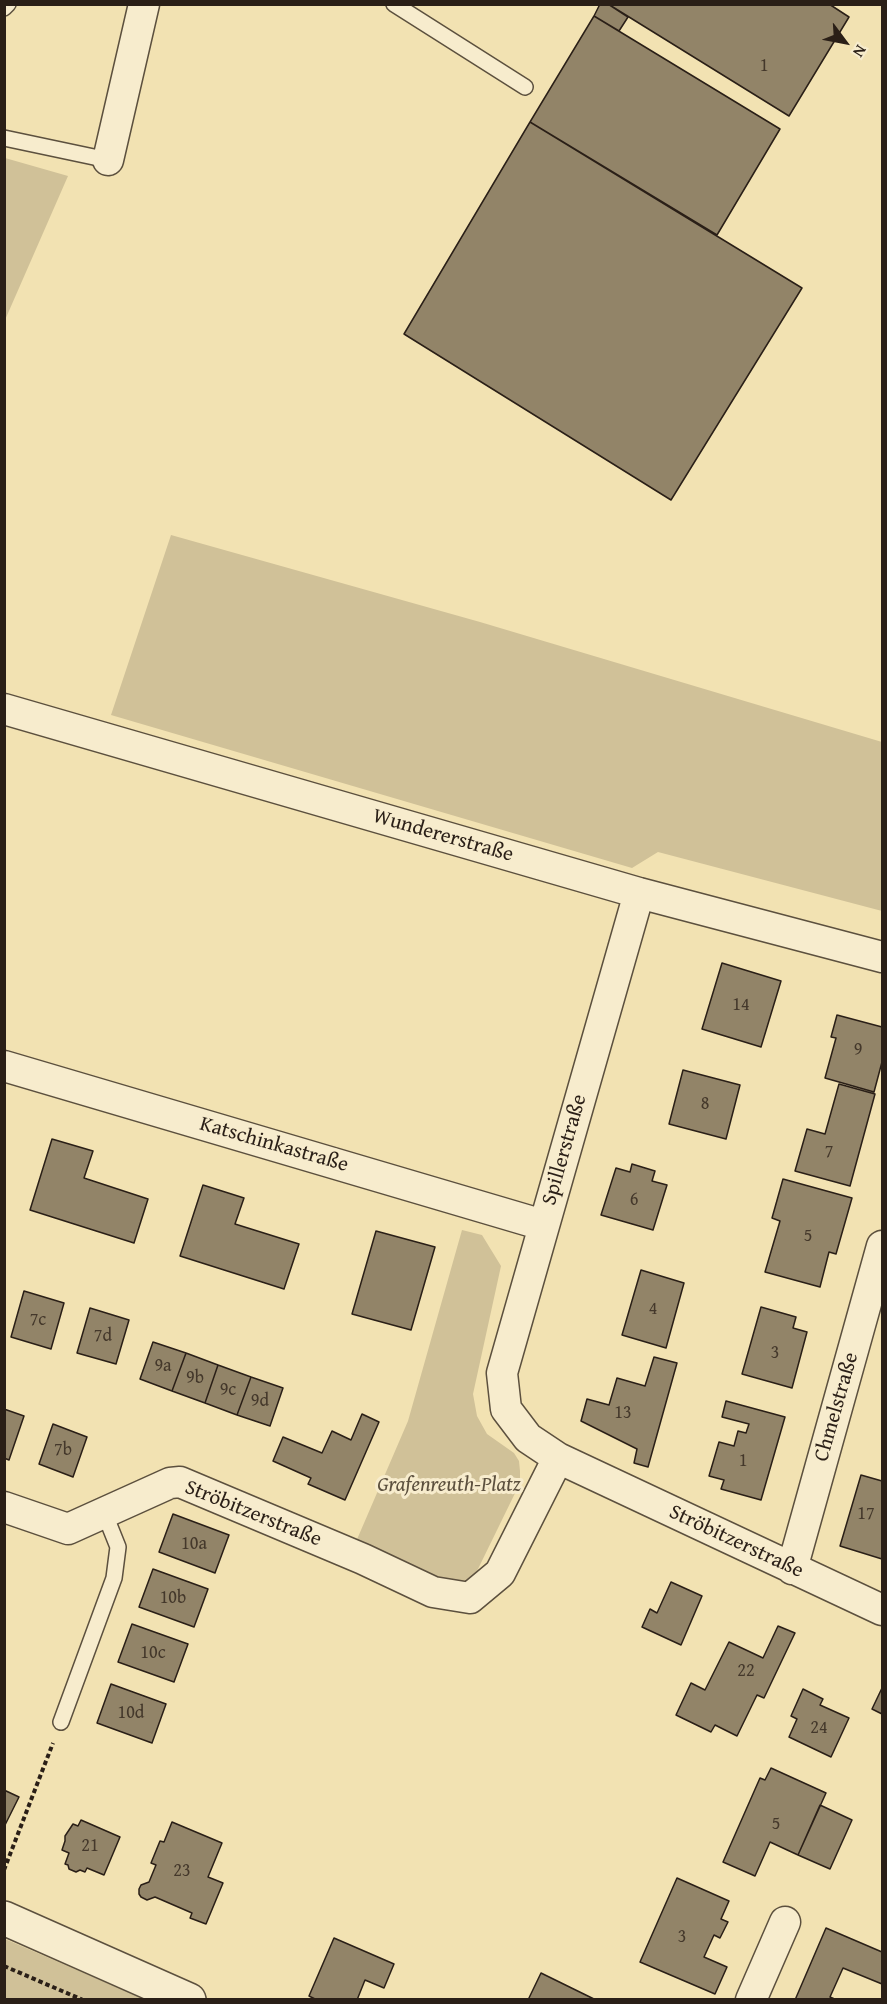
<!DOCTYPE html>
<meta charset="utf-8">
<style>
body{margin:0}
#map{position:relative;width:887px;height:2004px;overflow:hidden;background:#f2e2b2;font-family:"Gentium Book Plus",serif}
canvas{display:block}
.frame{position:absolute;inset:0;border:6px solid #2a1f17;pointer-events:none}
.north{position:absolute;left:815px;top:12px;width:60px;height:60px;-webkit-text-stroke:4px #f7eccd;paint-order:stroke;rotate:122deg;font-size:16px;font-weight:700;line-height:24px;text-align:center;color:#2a1f17}
.north::after{content:'';display:block;margin:auto;width:21px;height:27px;background:#2a1f17;clip-path:polygon(50% 0,100% 100%,50% 72%,0 100%)}
</style>
<div id="map">
<canvas width="887" height="2004"></canvas>
<div class="frame"></div>
<div class="north">N</div>
</div>
<script>
const g = document.querySelector('canvas').getContext('2d');
g.lineJoin = 'round';
function fill(path, color) {
  g.fillStyle = color;
  g.fill(path, 'evenodd');
}
function poly(rows) {
  const path = new Path2D();
  for (const r of rows) {
    path.moveTo(r[0], r[1]);
    for (let i = 2; i < r.length; i += 2) path.lineTo(r[i], r[i + 1]);
  }
  return path;
}
function stroke(path, color, width, dash) {
  g.strokeStyle = color;
  g.lineWidth = width;
  g.lineCap = dash ? 'butt' : 'round';
  g.setLineDash(dash || []);
  g.stroke(path);
}
function drawText(font, color, halo, rows, align = 'center') {
  g.font = font + ' "Gentium Book Plus",serif';
  g.lineWidth = 6;
  g.setLineDash([]);
  g.textBaseline = 'middle';
  g.strokeStyle = halo;
  g.fillStyle = color;
  for (const [text, x, y, turn = 0] of rows) {
    g.save();
    g.translate(x, y);
    g.rotate((+turn || 0) * Math.PI / 180);
    g.textAlign = isNaN(turn) ? turn : align;
    if (halo) g.strokeText(text, 0, 0);
    g.fillText(text, 0, 0);
    g.restore();
  }
}
const green = poly([
 [5,158,68,176,5,320,4,158],
 [171,535,480,622,882,742,882,911,658,852,632,868,111,715],
 [462,1230,482,1235,501,1266,473,1394,477,1416,487,1434,514,1453,519,1461,520,1471,520,1483,478,1569,471,1580,457,1586,355,1544,408,1421],
 [4,1939,5,1939,144,1999,5,1999]
]);
const building = poly([
 [600,4,608,4,628,17,619,31,594,16,600,4],
 [608,4,829,4,849,17,789,116,608,4],
 [594,16,780,129,717,235,530,122,594,16],
 [530,122,802,288,671,500,404,334,530,122],
 [722,963,781,981,761,1047,702,1029,722,963],
 [837,1015,882,1027,882,1062,874,1092,825,1078,836,1038,831,1037,837,1015],
 [683,1070,740,1085,726,1139,669,1124,683,1070],
 [839,1084,875,1094,850,1186,795,1171,807,1129,825,1134,839,1084],
 [52,1139,93,1151,84,1178,148,1199,134,1243,30,1210,52,1139],
 [632,1164,655,1171,652,1181,667,1185,653,1230,601,1215,616,1168,630,1172,632,1164],
 [783,1179,852,1198,836,1254,829,1252,820,1287,765,1272,780,1221,772,1218,783,1179],
 [203,1185,244,1198,235,1224,299,1244,284,1289,180,1256,203,1185],
 [376,1231,435,1247,411,1330,352,1314,376,1231],
 [641,1270,684,1283,666,1348,622,1335,641,1270],
 [24,1291,64,1303,51,1349,11,1337,24,1291],
 [761,1307,796,1317,793,1328,807,1332,792,1388,742,1374,761,1307],
 [90,1308,129,1320,116,1364,77,1353,90,1308],
 [153,1342,186,1353,172,1391,140,1379,153,1342],
 [186,1353,218,1365,205,1403,172,1391,186,1353],
 [654,1357,677,1363,648,1467,634,1463,637,1449,581,1421,587,1399,609,1405,617,1378,645,1386,654,1357],
 [218,1365,251,1377,237,1415,205,1403,218,1365],
 [251,1377,283,1388,270,1426,237,1415,251,1377],
 [726,1401,785,1417,761,1500,721,1489,724,1480,709,1476,719,1442,734,1446,738,1431,746,1433,749,1424,722,1417,726,1401],
 [4,1409,24,1416,9,1460,4,1458,4,1409],
 [362,1414,379,1422,345,1500,308,1484,311,1478,273,1461,283,1437,322,1453,332,1431,351,1440,362,1414],
 [53,1424,87,1437,73,1477,39,1464,53,1424],
 [861,1475,882,1481,882,1559,840,1546,861,1475],
 [173,1514,229,1535,215,1573,159,1552,173,1514],
 [153,1569,208,1589,194,1627,139,1607,153,1569],
 [671,1582,702,1596,681,1645,642,1627,650,1609,657,1613,671,1582],
 [132,1624,188,1644,174,1682,118,1662,132,1624],
 [778,1626,795,1633,764,1698,757,1695,737,1736,715,1725,711,1732,676,1715,691,1683,705,1690,729,1642,763,1658,778,1626],
 [111,1684,166,1704,152,1743,97,1723,111,1684],
 [882,1688,882,1714,872,1709,882,1688],
 [803,1689,823,1699,820,1705,849,1718,831,1757,789,1737,797,1719,791,1716,803,1689],
 [771,1768,826,1793,798,1855,770,1842,755,1876,723,1862,760,1778,765,1780,771,1768],
 [4,1790,19,1797,4,1827,4,1790],
 [820,1805,852,1820,830,1869,798,1855,820,1805],
 [81,1820,120,1837,104,1875,87,1868,85,1872,80,1870,76,1872,69,1869,68,1865,65,1864,69,1853,62,1850,65,1841,65,1836,73,1824,78,1826,81,1820],
 [172,1822,222,1843,208,1877,223,1883,206,1924,190,1918,192,1913,155,1897,147,1900,141,1897,139,1894,139,1889,141,1885,149,1882,156,1865,151,1863,160,1841,164,1842,172,1822],
 [677,1878,729,1901,721,1919,728,1922,720,1938,714,1935,704,1957,727,1967,715,1994,640,1962,677,1878],
 [826,1928,882,1952,882,1984,843,1968,830,1997,837,2000,795,2000,826,1928],
 [334,1938,394,1964,384,1988,365,1980,357,2000,317,2000,309,1996,334,1938],
 [541,1973,596,2000,528,2000,541,1973]
]);
const path = poly([
 [4,1870,53,1743],
 [4,1966,83,2000]
]);
const service = poly([
 [394,4,525,87],
 [4,8,8,4],
 [4,138,108,160],
 [61,1722,114,1578,118,1547,104,1512]
]);
const minor = poly([
 [108,160,144,4],
 [4,709,639,893,882,957],
 [639,893,502,1373,506,1409,528,1438,558,1458,882,1610],
 [4,1066,543,1225],
 [4,1507,68,1529,170,1483,180,1482,363,1559,433,1592,470,1598,500,1573,558,1458],
 [792,1569,882,1246],
 [751,2000,785,1922]
]);
const tertiary = poly([
 [4,1918,189,2000]
]);
const numberNames = [
 ["1",764,66],
 ["14",741,1005],
 ["9",858,1050],
 ["8",705,1104],
 ["7",829,1152],
 ["6",634,1200],
 ["5",808,1236],
 ["4",653,1309],
 ["7c",38,1320],
 ["7d",103,1336],
 ["3",775,1353],
 ["9a",163,1366],
 ["9b",195,1378],
 ["9c",228,1390],
 ["9d",260,1401],
 ["13",623,1413],
 ["7b",63,1450],
 ["1",743,1461],
 ["17",866,1514],
 ["10a",194,1544],
 ["10b",173,1598],
 ["10c",153,1653],
 ["22",746,1671],
 ["10d",131,1713],
 ["24",819,1728],
 ["5",776,1824],
 ["21",90,1846],
 ["23",182,1871],
 ["3",682,1937]
];
const streetNames = [
 ["Wundererstraße",443,836,16],
 ["Katschinkastraße",274,1145,16],
 ["Spillerstraße",565,1150,-74],
 ["Chmelstraße",837,1407,-74],
 ["Ströbitzerstraße",253,1514,22],
 ["Ströbitzerstraße",736,1542,25]
];
const parkNames = [
 ["Grafenreuth-Platz",449,1486]
];
fill(green, '#d0c198');
fill(building, '#928468');
stroke(building, '#2a1f17', 1.5);
stroke(service, '#5c503e', 18);
stroke(minor, '#5c503e', 33);
stroke(tertiary, '#5c503e', 36);
stroke(path, '#2a1f17', 4, [4.5, 3]);
stroke(service, '#f7eccd', 15);
stroke(minor, '#f7eccd', 30);
stroke(tertiary, '#f7eccd', 33);
drawText('18px', '#44382b', null, numberNames);
drawText('21px', '#2a1f17', '#f7eccd', streetNames);
drawText('italic 21px', '#5c503e', '#f7eccd', parkNames);
</script>
